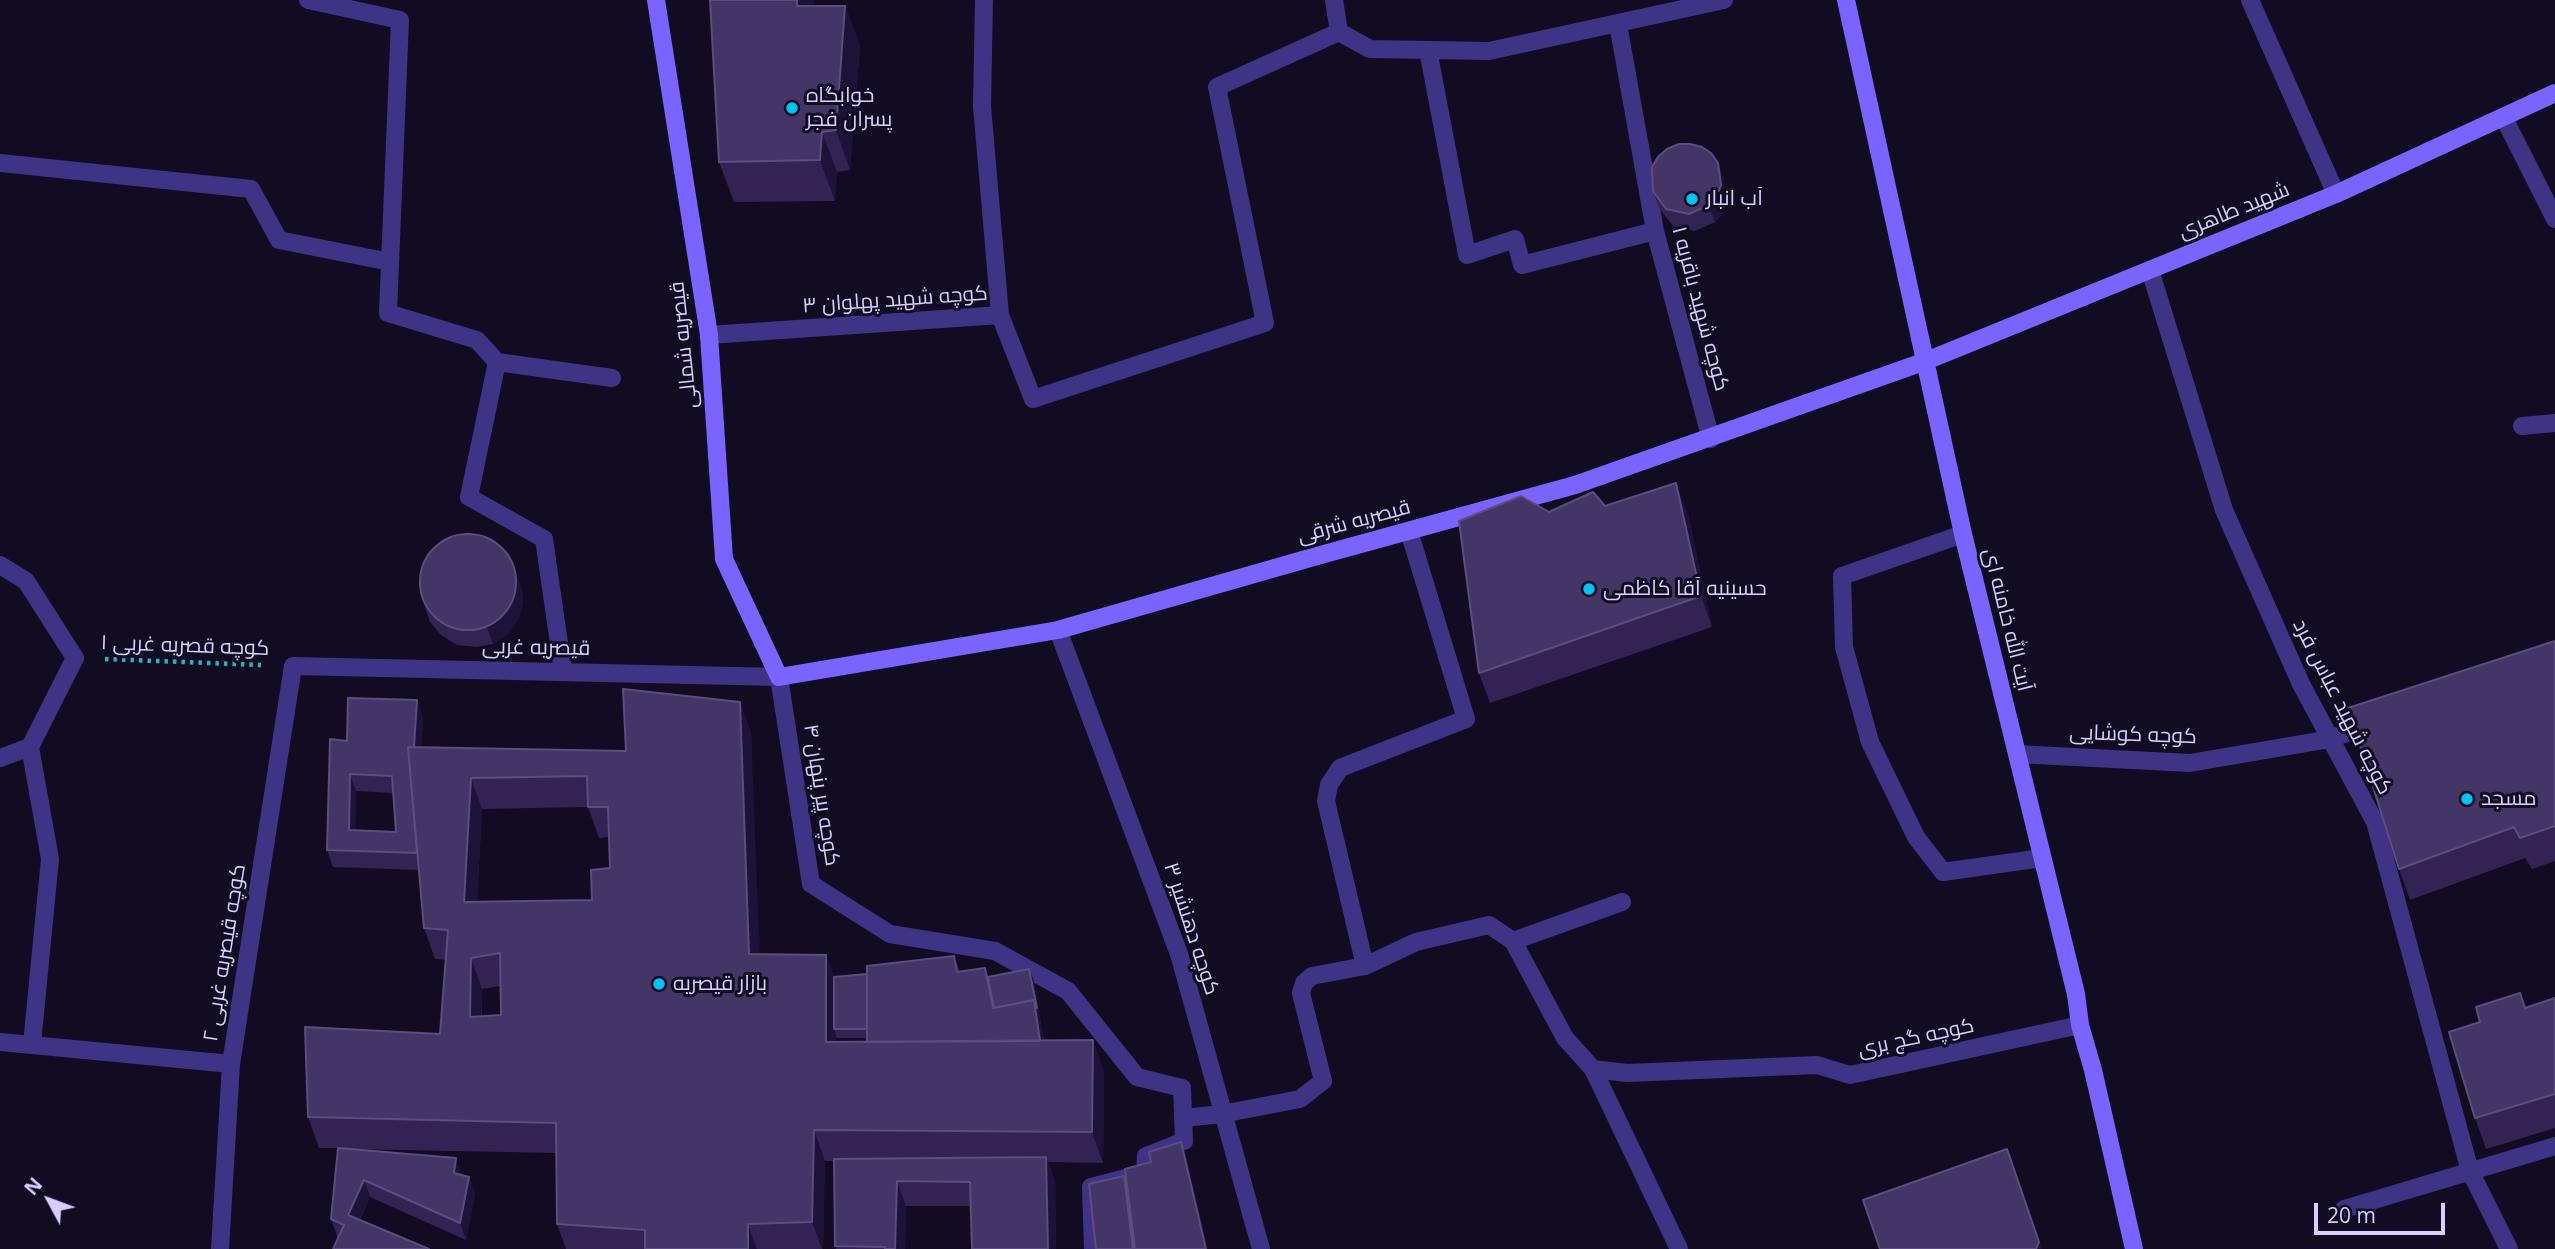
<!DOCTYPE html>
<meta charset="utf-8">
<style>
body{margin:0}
#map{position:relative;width:2555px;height:1249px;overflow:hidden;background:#120c22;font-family:"Open Sans",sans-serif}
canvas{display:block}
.north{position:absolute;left:14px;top:1165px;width:70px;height:70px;-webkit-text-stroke:5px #120c22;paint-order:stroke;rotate:311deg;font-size:19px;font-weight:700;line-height:28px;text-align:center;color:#d8cdff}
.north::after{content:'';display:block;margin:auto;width:24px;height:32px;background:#d8cdff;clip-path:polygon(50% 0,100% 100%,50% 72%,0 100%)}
.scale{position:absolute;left:2314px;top:1203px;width:131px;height:32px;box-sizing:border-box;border:4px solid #d8cdff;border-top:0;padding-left:9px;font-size:21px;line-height:24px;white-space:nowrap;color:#d8cdff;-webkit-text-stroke:5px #120c22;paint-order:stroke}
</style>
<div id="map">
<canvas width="2555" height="1249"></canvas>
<div class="north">N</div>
<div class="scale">20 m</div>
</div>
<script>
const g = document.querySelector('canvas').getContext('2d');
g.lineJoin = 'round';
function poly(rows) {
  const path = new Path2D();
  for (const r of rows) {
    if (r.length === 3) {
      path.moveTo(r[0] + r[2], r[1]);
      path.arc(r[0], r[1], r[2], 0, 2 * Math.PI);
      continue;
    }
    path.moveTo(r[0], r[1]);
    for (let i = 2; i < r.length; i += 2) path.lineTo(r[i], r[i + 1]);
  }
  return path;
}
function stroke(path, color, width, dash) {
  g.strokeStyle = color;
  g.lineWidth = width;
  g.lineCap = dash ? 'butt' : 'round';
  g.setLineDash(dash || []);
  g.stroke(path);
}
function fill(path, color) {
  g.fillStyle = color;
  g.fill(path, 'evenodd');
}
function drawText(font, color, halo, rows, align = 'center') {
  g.font = font + ' "Open Sans",Cairo,sans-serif';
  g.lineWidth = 6;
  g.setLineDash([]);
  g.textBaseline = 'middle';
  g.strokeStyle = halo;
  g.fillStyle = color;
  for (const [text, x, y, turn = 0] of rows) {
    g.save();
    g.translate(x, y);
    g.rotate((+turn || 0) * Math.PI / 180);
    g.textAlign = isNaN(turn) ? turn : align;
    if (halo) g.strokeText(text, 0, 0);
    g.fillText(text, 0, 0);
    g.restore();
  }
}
const path = poly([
 [105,659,261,665]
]);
const street = poly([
 [308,0,400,20,388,313,477,340,497,362,612,378],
 [1334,0,1339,32,1370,49,1489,51,1724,0],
 [2250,0,2336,194],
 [1618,24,1655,231,1711,439],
 [1428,50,1467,255,1515,239,1522,265,1655,231],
 [2504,118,2555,219],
 [0,163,251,189,279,240,390,262],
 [2150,270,2224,510,2301,684,2375,822,2470,1171,2509,1249],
 [1000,315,1033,399,1265,323,1217,87,1339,32],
 [709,335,1000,315,982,106,984,0],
 [497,362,469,497,544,539,563,671],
 [2522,426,2555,423],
 [1963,534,1842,576,1844,647,1870,742,1916,837,1943,872,2042,858],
 [0,565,26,581,75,658,30,747,0,758],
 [1058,630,1179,954,1261,1249],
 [30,747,50,859,32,1044],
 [2017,754,2190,763,2330,739,2375,722],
 [1513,941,1622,902],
 [1365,966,1326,801,1329,785,1340,768,1466,719,1409,531],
 [0,1042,231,1064],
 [1593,1069,1627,1073,1817,1065,1850,1075,2080,1025],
 [1183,1118,1222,1114,1300,1099,1323,1081,1301,993,1304,983,1312,976,1365,966,1416,942,1489,925,1513,941,1565,1038,1593,1069,1679,1249],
 [2344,1209,2555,1146],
 [220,1249,231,1064,293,666,779,677,811,884,890,934,995,951,1068,991,1137,1077,1182,1088,1184,1141,1146,1156,1145,1173,1091,1187,1093,1249]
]);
const secondary = poly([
 [656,0,709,335,724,559,779,677,1058,630,1317,556,1575,485,1926,361,2336,194,2555,93],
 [1846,0,1963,534,2076,994,2080,1025,2093,1070,2134,1249]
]);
const wall = poly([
 [710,0,814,0,814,6,845,6,860,46,850,170,837,172,835,201,734,202,719,162],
 [1718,163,1724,180,1727,202,1723,213,1715,222,1695,231,1673,226,1659,208,1653,191],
 [1605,506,1688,514,1712,627,1490,703,1479,673,1549,512],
 [522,589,523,603,519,618,509,633,493,644,476,647,457,645,441,635,430,622,424,604],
 [2555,641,2555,861,2532,869,2525,858,2410,900,2399,869],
 [740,702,751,733,759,954,826,955,834,977,867,974,954,956,960,972,985,968,988,977,1033,978,1044,1041,1104,1071,1103,1163,1048,1162,1055,1182,1056,1249,972,1249,971,1206,906,1206,905,1249,836,1249,835,1246,834,1161,825,1161,823,1249,566,1249,557,1224,556,1153,349,1149,469,1177,475,1194,466,1240,370,1197,360,1220,339,1237,337,1236,331,1219,338,1148,319,1148,308,1117,440,1034,446,960,435,959,424,928,419,870,333,867,327,850,347,741,423,717,421,747,626,751],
 [356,791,393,793,396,832,355,830],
 [588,807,599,838,609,837,610,868,592,900,477,901,482,809],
 [500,986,501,1015,482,1016,482,989],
 [837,1038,867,1038,867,1042,837,1042],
 [2555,998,2555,1128,2486,1149,2475,1118,2525,1008]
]);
const shadedWall = poly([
 [797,0,814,0,812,46,797,6],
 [845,6,860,46,850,170,836,130],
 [822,132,837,172,835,201,820,160],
 [1718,163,1724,180,1727,202,1723,213,1715,222,1709,205],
 [1676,483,1688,514,1712,627,1701,596],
 [516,572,522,589,523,603,519,618,509,633,493,644,487,627],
 [417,700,423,717,419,778,413,761],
 [740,702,751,733,761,985,749,954],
 [350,774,356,791,355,847,349,830],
 [471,778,482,809,475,933,464,902],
 [826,955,837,986,834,1029,837,1038,837,1073,826,1042],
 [471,958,482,989,481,1047,470,1017],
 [1029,969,1033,978,1040,1017,1048,1071,1042,1054],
 [1093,1040,1104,1071,1103,1163,1092,1132],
 [814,1130,825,1161,823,1249,822,1249,812,1222],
 [1181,1142,1187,1159,1208,1249,1206,1249],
 [1046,1157,1055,1182,1056,1249,1048,1249],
 [456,1158,462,1175,454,1173],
 [1124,1176,1132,1201,1139,1249,1133,1249],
 [469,1177,475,1194,466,1240,460,1223],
 [364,1180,370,1197,354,1232,348,1215],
 [2019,1180,2042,1249,2036,1249],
 [897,1181,906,1206,905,1249,895,1249],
 [748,1224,757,1249,748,1249]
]);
const building = poly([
 [710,0,797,0,797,6,845,6,836,130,822,132,820,160,719,162,710,0],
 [1679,144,1690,144,1702,147,1711,153,1718,163,1721,185,1717,196,1709,205,1689,214,1666,209,1653,191,1652,167,1658,157,1667,149,1679,144],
 [1676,483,1701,596,1479,673,1459,521,1521,496,1549,512,1593,492,1605,506,1676,483],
 [468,582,48],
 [2555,641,2555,826,2520,838,2514,827,2399,869,2348,708,2555,641],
 [623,689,740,702,749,954,826,955,826,1042,1093,1040,1092,1132,814,1130,812,1222,748,1224,748,1249,645,1249,645,1230,557,1224,556,1123,308,1117,305,1027,440,1034,448,930,424,928,408,747,626,751,623,689],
 [587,776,588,807,608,807,610,868,591,870,592,900,464,902,471,778,587,776],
 [500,953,501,1015,470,1017,471,958,500,953],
 [348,698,417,700,414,747,408,747,417,853,327,850,330,739,347,741,348,698],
 [350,774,392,776,396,832,349,830,350,774],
 [954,956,957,972,985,968,993,1008,1034,1000,1040,1041,867,1042,867,966,954,956],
 [1029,969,1037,1008,1034,1000,994,1008,988,977,1029,969],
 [867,974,867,1029,834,1029,834,977,867,974],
 [2520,993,2525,1008,2555,998,2555,1094,2475,1118,2449,1032,2480,1022,2476,1007,2520,993],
 [1181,1142,1206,1249,1135,1249,1125,1169,1151,1162,1149,1152,1181,1142],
 [338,1148,456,1158,454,1173,469,1177,460,1223,364,1180,348,1215,429,1249,333,1249,344,1225,331,1219,338,1148],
 [2007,1149,2039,1242,2036,1249,1880,1249,1863,1200,2007,1149],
 [1046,1157,1048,1249,972,1249,970,1182,897,1181,895,1249,885,1249,885,1247,835,1246,834,1159,1046,1157],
 [1124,1176,1133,1249,1096,1249,1089,1184,1124,1176]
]);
const markers = [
 [792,108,7,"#00c3f8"],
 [1692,199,7,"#00c3f8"],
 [1589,589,7,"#00c3f8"],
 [2467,799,7,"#00c3f8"],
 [659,984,7,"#00c3f8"]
];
const poiNames = [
 ["خوابگاه",806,96],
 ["پسران فجر",806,120],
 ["آب انبار",1706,199],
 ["حسینیه آقا کاظمی",1603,589],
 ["مسجد",2481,799],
 ["بازار قیصریه",673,984]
];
const streetNames = [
 ["شهید طاهری",2234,211,-22],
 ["کوچه شهید پهلوان ۳",895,300,-4],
 ["کوچه شهید باقریه ۱",1700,309,75],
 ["قیصریه شمالی",684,345,-96],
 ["قیصریه شرقی",1354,522,-15],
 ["آیت الله خامنه ای",2007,620,76],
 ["کوچه قصریه غربی ۱",185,646,2],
 ["قیصریه غربی",536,648,1],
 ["کوچه شهید عباس فرد",2342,707,63],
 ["کوچه کوشایی",2133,735,2],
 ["کوچه پیر پنهان ۴",821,795,81],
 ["کوچه دهنشیر ۳",1191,929,72],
 ["کوچه قیصریه غربی ۲",225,953,-81],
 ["کوچه گچ بری",1916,1038,-12]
];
stroke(path, '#24b4bc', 4.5, [3.5, 5]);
stroke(street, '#3f3385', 18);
stroke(secondary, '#7964ff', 18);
fill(wall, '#322352');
fill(shadedWall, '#1d1237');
fill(building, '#433565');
stroke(building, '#5b4d7d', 2);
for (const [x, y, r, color] of markers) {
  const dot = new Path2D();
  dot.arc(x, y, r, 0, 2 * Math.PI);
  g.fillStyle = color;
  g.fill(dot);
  stroke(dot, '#120c22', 2.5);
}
drawText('21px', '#d8cdff', '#120c22', poiNames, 'left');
drawText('21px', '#d8cdff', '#120c22', streetNames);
</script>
